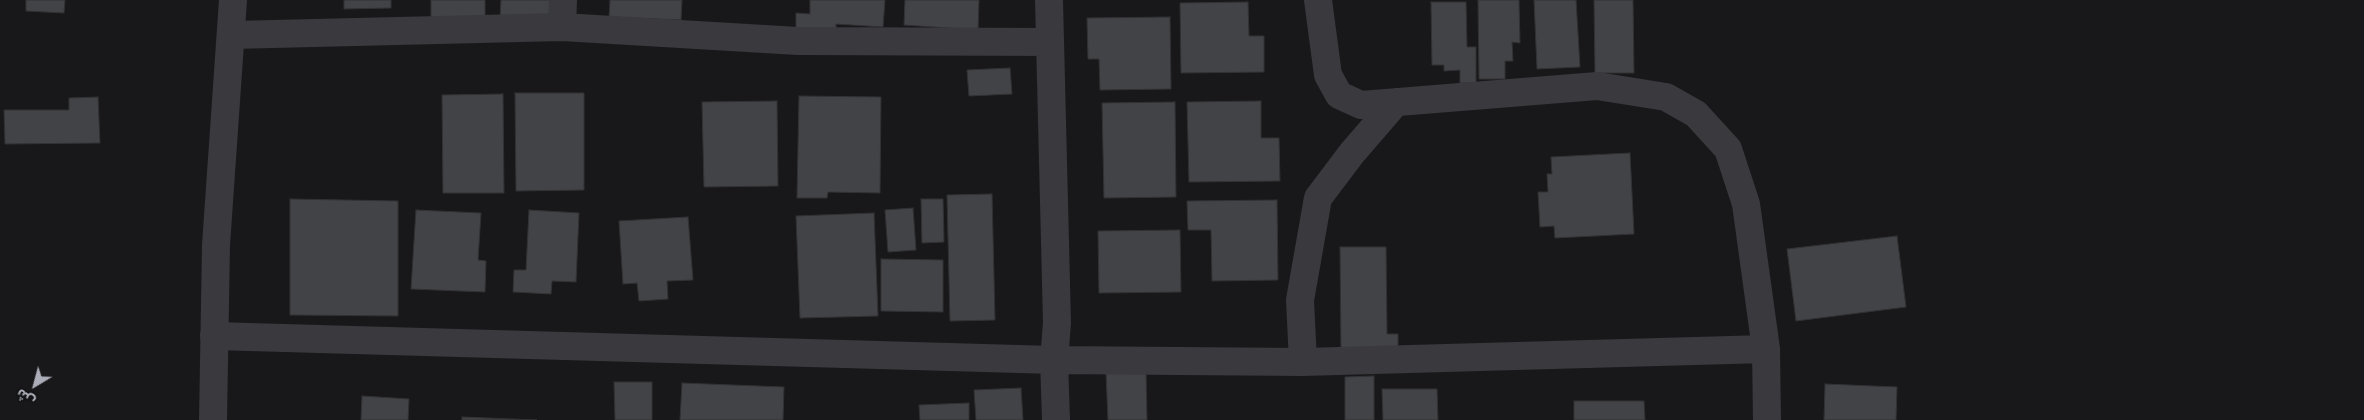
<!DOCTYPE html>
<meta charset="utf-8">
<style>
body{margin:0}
#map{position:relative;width:2364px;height:420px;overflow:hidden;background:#181719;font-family:Signika,"Noto Sans Arabic",sans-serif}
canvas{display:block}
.north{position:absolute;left:10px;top:360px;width:50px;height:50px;-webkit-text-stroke:4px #131214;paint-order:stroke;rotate:217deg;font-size:14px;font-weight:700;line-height:20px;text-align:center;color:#abaeb8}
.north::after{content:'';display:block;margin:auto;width:18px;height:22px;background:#abaeb8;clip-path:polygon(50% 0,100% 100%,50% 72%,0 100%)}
</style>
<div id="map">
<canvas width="2364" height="420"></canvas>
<div class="north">ش</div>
</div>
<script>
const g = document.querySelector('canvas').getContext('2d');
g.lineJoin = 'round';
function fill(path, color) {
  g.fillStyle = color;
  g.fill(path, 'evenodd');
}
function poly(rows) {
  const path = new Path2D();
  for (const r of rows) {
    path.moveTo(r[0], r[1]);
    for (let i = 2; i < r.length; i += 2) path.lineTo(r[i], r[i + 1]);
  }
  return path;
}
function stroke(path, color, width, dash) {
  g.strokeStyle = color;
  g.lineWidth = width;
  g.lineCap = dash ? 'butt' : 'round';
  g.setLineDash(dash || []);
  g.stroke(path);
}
const building = poly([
 [26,0,65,0,64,13,26,11,26,0],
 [344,0,391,0,391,8,344,9,344,0],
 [431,0,485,0,485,18,431,18,431,0],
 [501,0,555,0,554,20,500,17,501,0],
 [610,0,682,0,681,20,609,17,610,0],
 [810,0,885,0,883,27,836,24,836,31,796,28,796,13,810,14,810,0],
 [905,0,979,0,978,30,904,25,905,0],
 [1478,0,1519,0,1520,43,1512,42,1513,61,1505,61,1505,79,1479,79,1478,0],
 [1534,0,1576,0,1580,67,1537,69,1534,0],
 [1594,0,1633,0,1634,73,1595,73,1594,0],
 [1248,2,1249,36,1264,36,1264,72,1181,73,1180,3,1248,2],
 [1431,2,1466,2,1467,47,1476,47,1476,83,1460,83,1460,70,1444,71,1444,65,1432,65,1431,2],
 [1170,17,1171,89,1100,90,1099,59,1088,59,1087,18,1170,17],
 [1010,68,1012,94,969,96,967,70,1010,68],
 [515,93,584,93,584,190,516,191,515,93],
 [503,94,504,193,443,193,442,95,503,94],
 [799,96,881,97,880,193,828,192,827,198,797,198,799,96],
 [98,97,100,143,5,144,4,110,69,110,69,98,98,97],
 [777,101,778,186,704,187,702,102,777,101],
 [1261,101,1261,138,1279,138,1280,181,1189,182,1187,102,1261,101],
 [1175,102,1176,197,1104,198,1102,103,1175,102],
 [1630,153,1634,234,1555,238,1554,226,1540,227,1538,192,1548,192,1547,174,1552,174,1551,157,1630,153],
 [992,194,995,320,950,321,947,195,992,194],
 [290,199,398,201,398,316,290,315,290,199],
 [921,199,943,199,944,242,922,243,921,199],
 [1277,200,1278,280,1212,281,1211,230,1188,230,1187,201,1277,200],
 [913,208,916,250,888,252,885,210,913,208],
 [416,210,481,213,478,260,486,261,485,292,411,289,416,210],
 [529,210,579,213,576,282,552,281,551,294,513,292,514,270,526,270,529,210],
 [874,213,878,316,800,318,796,216,874,213],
 [688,217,693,280,667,281,668,299,639,301,637,283,623,284,619,221,688,217],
 [1180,230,1181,292,1099,293,1098,231,1180,230],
 [1897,236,1906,307,1796,321,1787,249,1897,236],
 [1340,247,1386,247,1387,334,1398,334,1398,354,1341,349,1340,247],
 [881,259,943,260,943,312,881,311,881,259],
 [1146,371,1147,420,1108,420,1106,373,1146,371],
 [1374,376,1374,420,1345,420,1345,377,1374,376],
 [614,382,652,382,652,420,615,420,614,382],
 [682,383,784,387,783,420,680,420,682,383],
 [1825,384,1897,387,1896,420,1824,420,1825,384],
 [1021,388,1023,420,976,420,974,390,1021,388],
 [1382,389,1437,389,1438,420,1383,420,1382,389],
 [362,396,409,399,408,420,361,420,362,396],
 [1574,401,1644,401,1645,420,1574,420,1574,401],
 [969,403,969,420,920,420,919,405,969,403],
 [462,417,537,420,462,420,462,417]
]);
const minor = poly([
 [1049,0,1057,323,1054,360,1056,420],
 [1318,0,1328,75,1339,95,1361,105,1597,86,1666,97,1696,114,1728,149,1746,204,1766,349,1767,420],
 [562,27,563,0],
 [232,35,562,27,798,41,1050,42],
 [214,336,1054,360,1303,362,1766,349],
 [1303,362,1300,300,1318,198,1352,153,1396,102]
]);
const tertiary = poly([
 [213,420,216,245,233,0]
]);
fill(building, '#424346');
stroke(building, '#323235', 1);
stroke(minor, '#39393e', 28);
stroke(tertiary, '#39393e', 28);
</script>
